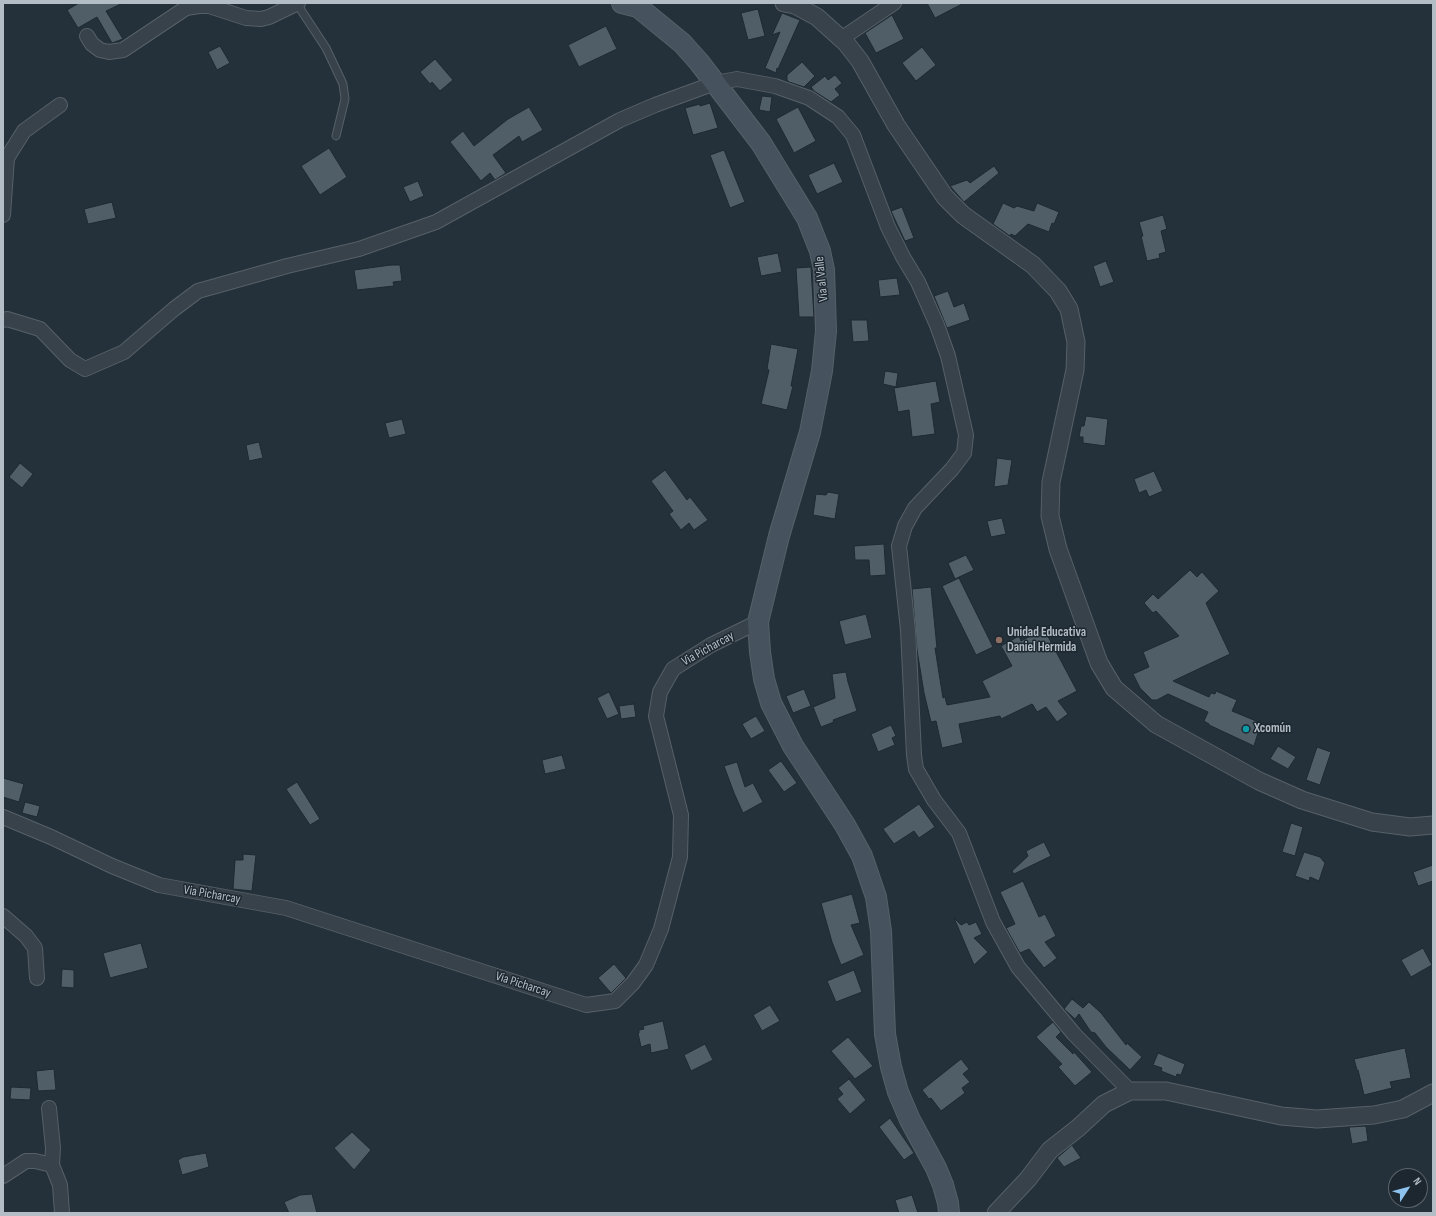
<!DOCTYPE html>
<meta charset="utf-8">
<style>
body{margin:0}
#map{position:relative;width:1436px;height:1216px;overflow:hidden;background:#24313a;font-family:"Sofia Sans Condensed",sans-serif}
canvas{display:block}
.frame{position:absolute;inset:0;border:4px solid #b3bdc6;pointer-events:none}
.north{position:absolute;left:1388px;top:1168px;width:40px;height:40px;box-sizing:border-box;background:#1d272f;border:1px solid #59636b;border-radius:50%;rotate:54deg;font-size:11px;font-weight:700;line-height:16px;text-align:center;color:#b3bdc6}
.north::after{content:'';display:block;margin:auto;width:14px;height:18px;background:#8ec3f0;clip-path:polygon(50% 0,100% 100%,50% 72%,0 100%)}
</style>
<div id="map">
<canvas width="1436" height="1216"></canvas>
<div class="frame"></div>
<div class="north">N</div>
</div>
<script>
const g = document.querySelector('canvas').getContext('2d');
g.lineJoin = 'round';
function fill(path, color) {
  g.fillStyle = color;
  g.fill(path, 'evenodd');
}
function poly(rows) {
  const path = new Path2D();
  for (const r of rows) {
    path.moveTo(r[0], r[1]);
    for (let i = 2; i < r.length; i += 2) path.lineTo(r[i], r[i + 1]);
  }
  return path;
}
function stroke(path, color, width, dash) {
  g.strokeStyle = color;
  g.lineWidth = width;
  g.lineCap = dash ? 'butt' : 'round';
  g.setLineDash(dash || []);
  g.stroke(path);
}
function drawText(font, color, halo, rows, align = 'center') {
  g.font = font + ' "Sofia Sans Condensed",sans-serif';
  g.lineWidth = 3;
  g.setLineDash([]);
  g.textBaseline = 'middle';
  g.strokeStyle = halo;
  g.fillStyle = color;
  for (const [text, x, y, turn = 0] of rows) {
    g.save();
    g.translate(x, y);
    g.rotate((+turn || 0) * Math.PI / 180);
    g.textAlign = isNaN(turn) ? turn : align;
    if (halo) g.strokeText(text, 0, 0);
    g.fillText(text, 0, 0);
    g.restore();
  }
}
const building = poly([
 [79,3,123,3,106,11,123,39,112,43,97,17,78,28,67,10,79,3],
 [927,3,964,3,935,18,927,3],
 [758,9,765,36,748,40,741,13,758,9],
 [782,13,800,20,778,69,777,68,776,73,765,68,780,32,772,35,782,13],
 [892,15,904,39,876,53,865,33,892,15],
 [606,26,617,49,579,67,568,45,606,26],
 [220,46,230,63,217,70,208,52,220,46],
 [922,47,936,65,916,81,902,63,922,47],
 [435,59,453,80,440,91,432,82,430,84,420,72,435,59],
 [802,62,815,76,804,87,789,82,787,80,787,75,802,62],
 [835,75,842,83,835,89,840,95,831,102,814,91,811,87,825,76,828,80,835,75],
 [762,96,772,97,770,112,759,110,762,96],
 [710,103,718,128,693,135,685,108,700,104,700,106,710,103],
 [529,107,543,130,522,142,519,136,493,155,506,173,495,180,490,173,481,181,450,142,463,131,474,146,508,119,529,107],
 [798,107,816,141,794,153,776,119,798,107],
 [329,148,347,177,320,195,301,166,329,148],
 [724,150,745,202,730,208,710,155,724,150],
 [834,163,843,182,817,194,808,175,834,163],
 [994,166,999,173,964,202,950,186,967,180,970,183,994,166],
 [418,181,424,196,410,202,403,187,418,181],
 [112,202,116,218,88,224,84,209,112,202],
 [1003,203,1014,208,1017,206,1034,211,1037,203,1059,212,1054,224,1052,223,1049,232,1028,224,1015,236,1011,234,1010,236,993,224,1003,203],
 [902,207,914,238,905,241,891,211,902,207],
 [1163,215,1167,229,1161,231,1166,252,1159,254,1160,258,1147,261,1141,236,1143,236,1139,222,1163,215],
 [778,253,782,272,761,276,757,257,778,253],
 [1106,261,1114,282,1100,287,1093,266,1106,261],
 [391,265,400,265,402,281,393,282,394,286,357,290,354,270,391,265],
 [811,267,814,317,799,317,796,268,811,267],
 [897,278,900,295,880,297,878,280,897,278],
 [948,291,954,307,964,303,970,320,947,328,934,296,948,291],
 [851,320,867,320,869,341,853,342,851,320],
 [771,344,798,349,791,386,793,386,787,410,761,404,769,370,767,369,771,344],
 [885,371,898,373,896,387,883,384,885,371],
 [936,381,940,402,931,404,935,434,912,437,909,410,898,412,894,388,936,381],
 [1086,416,1108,419,1105,446,1083,443,1083,437,1079,437,1081,426,1084,426,1086,416],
 [402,419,406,434,389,438,385,423,402,419],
 [259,442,263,458,249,461,246,445,259,442],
 [997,458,1012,460,1008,485,994,487,997,458],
 [20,463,33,474,22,488,9,477,20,463],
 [665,470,687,500,690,497,708,520,694,530,689,523,681,530,669,514,673,511,651,481,665,470],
 [1154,471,1163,491,1149,497,1146,490,1139,493,1134,479,1154,471],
 [828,492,839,494,835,519,813,515,816,494,826,495,828,492],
 [1002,518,1006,534,991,537,987,521,1002,518],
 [884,544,886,575,870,576,869,560,855,560,854,546,884,544],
 [966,555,974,570,955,579,948,563,966,555],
 [1190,570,1197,577,1202,572,1219,591,1206,603,1230,654,1173,681,1209,697,1211,693,1215,694,1216,691,1237,700,1232,711,1261,723,1254,746,1209,725,1209,724,1204,721,1208,712,1168,694,1157,700,1152,700,1140,688,1133,674,1149,667,1143,652,1179,636,1156,611,1153,613,1144,603,1153,594,1158,599,1190,570],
 [959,578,993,647,976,655,942,586,959,578],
 [931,587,937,648,935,648,943,698,945,697,947,705,990,697,982,681,1012,666,1001,646,1019,636,1021,641,1044,629,1077,691,1058,701,1068,714,1057,722,1046,707,1037,712,1033,705,1032,704,1001,719,1000,716,959,724,963,743,942,748,936,721,931,722,924,693,917,650,912,589,931,587],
 [866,614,872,638,845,645,839,621,866,614],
 [846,672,848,682,857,711,833,720,834,722,821,727,813,707,835,698,832,674,846,672],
 [804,689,811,706,793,713,786,696,804,689],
 [609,692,619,714,607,719,597,698,609,692],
 [634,704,636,717,621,719,619,706,634,704],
 [756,716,765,731,751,739,742,724,756,716],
 [891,725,896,736,892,738,895,745,878,752,871,734,891,725],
 [1278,746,1296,757,1288,769,1270,759,1278,746],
 [1317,747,1331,752,1320,785,1306,780,1317,747],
 [562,755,566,769,545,774,542,760,562,755],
 [781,761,797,783,784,792,768,770,781,761],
 [737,762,745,787,753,783,763,802,743,813,734,793,724,766,737,762],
 [3,778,24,784,19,802,3,797,3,778],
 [297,782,320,819,310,825,286,789,297,782],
 [25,802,40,806,37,817,22,813,25,802],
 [919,804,935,827,919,838,914,831,894,844,883,829,919,804],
 [1291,823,1303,827,1295,856,1282,852,1291,823],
 [1044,842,1051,856,1014,874,1012,871,1028,856,1026,851,1044,842],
 [1304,852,1320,857,1325,863,1319,881,1310,877,1309,881,1295,876,1304,852],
 [243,854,256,855,252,891,233,889,235,860,243,860,243,854],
 [1433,865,1433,881,1418,886,1413,872,1433,865],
 [1023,881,1039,917,1045,914,1056,936,1045,942,1057,958,1044,968,1029,949,1020,953,1006,928,1015,924,1000,892,1023,881],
 [852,894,860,923,851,925,864,955,841,965,832,942,821,903,852,894],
 [954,918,961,925,967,922,969,925,976,922,982,934,974,938,988,952,974,965,954,918],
 [141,943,148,968,110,978,103,953,141,943],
 [1423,948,1432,965,1411,977,1401,960,1423,948],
 [614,964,626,978,611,993,598,978,614,964],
 [62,969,74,970,74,988,61,987,62,969],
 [854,970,862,992,836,1002,827,981,854,970],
 [1072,999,1083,1008,1089,1002,1101,1013,1126,1045,1127,1043,1142,1057,1130,1070,1106,1047,1095,1033,1091,1032,1079,1014,1075,1019,1064,1009,1072,999],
 [770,1005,780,1021,762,1031,753,1015,770,1005],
 [663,1021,669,1049,651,1053,650,1044,641,1047,638,1033,639,1033,639,1030,644,1029,643,1026,663,1021],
 [1053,1022,1061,1032,1056,1037,1073,1054,1074,1052,1092,1072,1075,1086,1058,1067,1062,1064,1036,1037,1053,1022],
 [848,1037,873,1066,855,1079,831,1051,848,1037],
 [705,1044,713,1060,691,1071,684,1055,705,1044],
 [1405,1048,1411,1078,1390,1082,1392,1088,1364,1095,1358,1070,1357,1070,1354,1059,1405,1048],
 [1158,1053,1185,1064,1181,1075,1177,1074,1176,1077,1161,1071,1162,1068,1153,1065,1158,1053],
 [961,1059,969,1069,963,1074,970,1082,962,1088,965,1093,941,1111,931,1098,929,1099,922,1090,961,1059],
 [54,1069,56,1090,38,1091,36,1071,54,1069],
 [849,1079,866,1100,850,1114,837,1099,843,1094,838,1088,849,1079],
 [11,1087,31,1088,30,1100,10,1099,11,1087],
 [890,1118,914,1153,904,1160,879,1127,890,1118],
 [1366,1126,1368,1141,1352,1144,1349,1127,1366,1126],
 [352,1132,371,1150,354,1170,334,1148,352,1132],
 [1072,1145,1081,1158,1064,1167,1057,1158,1072,1145],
 [206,1153,209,1167,182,1175,178,1160,183,1157,206,1153],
 [312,1194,317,1213,289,1213,284,1202,300,1195,312,1194],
 [912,1195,918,1213,899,1213,895,1200,912,1195]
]);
const service = poly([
 [297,4,326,48,343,84,345,99,336,136]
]);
const minor = poly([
 [87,36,92,44,100,50,109,52,123,50,186,8,199,6,209,6,246,18,261,19,269,17,298,3],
 [841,39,894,3],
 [3,215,7,158,24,131,60,105],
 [3,320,7,319,40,329,70,360,85,369,124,352,174,309,198,291,287,266,359,249,436,222,620,120,655,105,715,83,737,79,775,86,809,98,838,117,853,135,888,227,903,257,918,282,937,325,948,356,966,435,964,453,952,469,915,508,905,526,899,546,908,630,914,755,916,769,934,800,959,833,993,922,1018,967,1074,1034,1130,1091],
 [3,817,51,837,112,866,159,885,286,908,586,1005,615,1001,633,983,646,965,661,929,680,857,681,815,656,716,660,692,673,669,711,645,758,622],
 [3,916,26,936,35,948,37,978],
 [49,1108,53,1148,52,1165],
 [3,1176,26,1161,35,1161,52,1165,60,1185,62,1213]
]);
const tertiary = poly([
 [784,3,795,5,817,17,846,43,860,61,896,125,945,197,963,215,1033,265,1058,291,1069,309,1076,342,1075,370,1051,482,1050,516,1058,549,1099,663,1114,688,1156,724,1259,781,1302,800,1372,822,1410,827,1433,825],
 [996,1213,1028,1179,1050,1150,1078,1128,1104,1104,1130,1091,1166,1091,1281,1116,1317,1119,1374,1115,1403,1109,1433,1093]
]);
const secondary = poly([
 [622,3,638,7,682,43,699,62,761,143,807,218,820,251,824,270,826,331,822,371,810,432,779,536,758,622,760,652,764,679,771,703,793,746,845,825,862,856,876,897,881,931,885,1034,891,1067,898,1092,910,1120,936,1168,943,1185,948,1203,949,1213]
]);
const markers = [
 [999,640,4,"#8d6e63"],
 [1246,729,4,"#0f9aa8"]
];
const streetNames = [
 ["Via al Valle",822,279,-96],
 ["Via Picharcay",708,649,-29],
 ["Via Picharcay",212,895,10],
 ["Via Picharcay",523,985,18]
];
const poiNames = [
 ["Unidad Educativa",1007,633],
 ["Daniel Hermida",1007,648],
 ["Xcomún",1254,729]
];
fill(building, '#505e68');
stroke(building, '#1f2931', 1);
stroke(service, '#566068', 9);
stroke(minor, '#566068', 16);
stroke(tertiary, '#566068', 19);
stroke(secondary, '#566068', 22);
stroke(service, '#38424a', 7);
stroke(minor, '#38424a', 14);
stroke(tertiary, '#38424a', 17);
stroke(secondary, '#46525d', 20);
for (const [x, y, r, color] of markers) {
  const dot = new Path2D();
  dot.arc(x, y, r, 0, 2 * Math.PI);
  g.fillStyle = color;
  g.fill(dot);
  stroke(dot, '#1d272f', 1.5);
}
drawText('13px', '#b3bdc6', '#1d272f', streetNames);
drawText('bold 13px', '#b3bdc6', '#1d272f', poiNames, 'left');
</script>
